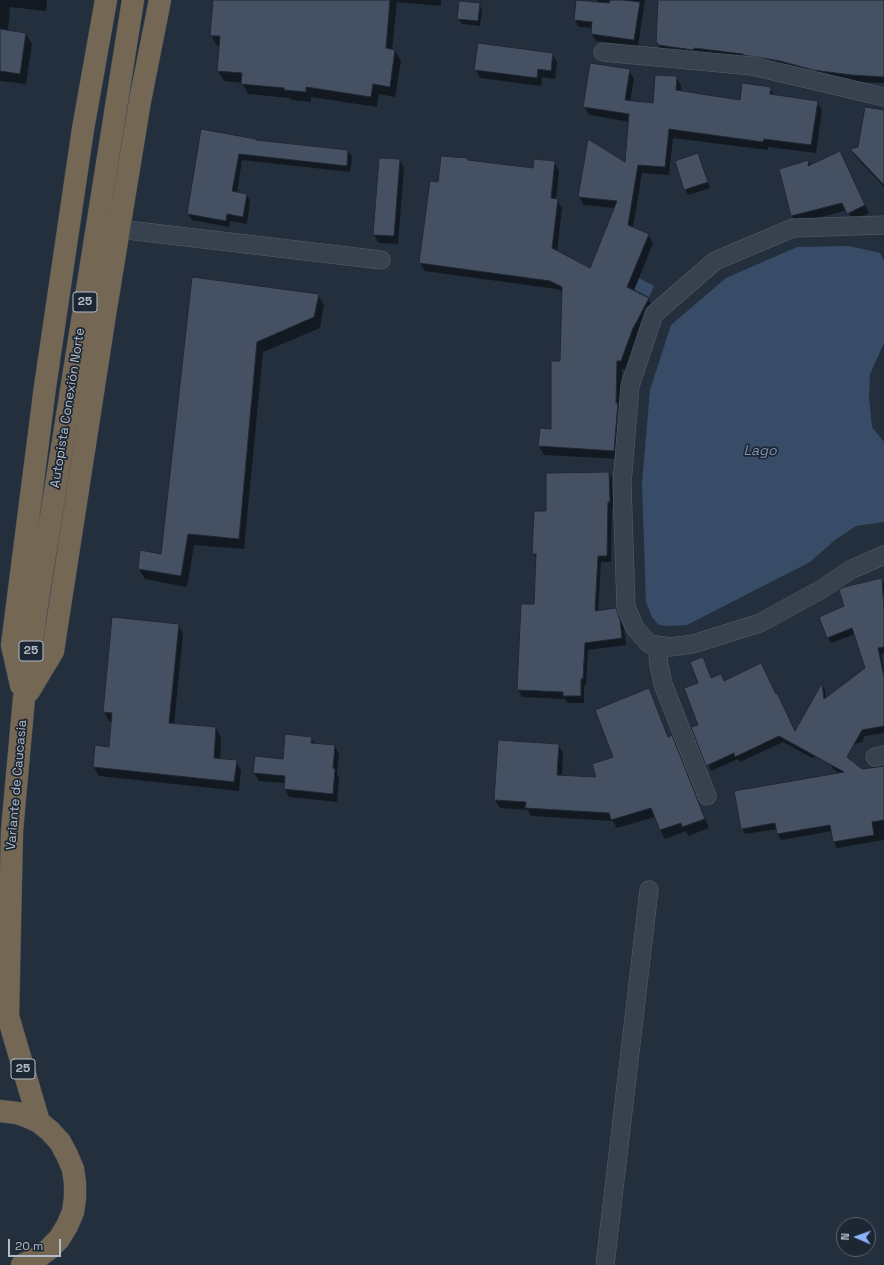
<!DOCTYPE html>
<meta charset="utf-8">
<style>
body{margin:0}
#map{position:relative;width:884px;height:1265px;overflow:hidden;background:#242f3e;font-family:"Space Grotesk",sans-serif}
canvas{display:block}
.north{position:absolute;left:836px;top:1217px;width:40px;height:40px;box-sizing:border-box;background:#1d2633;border:1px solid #59626f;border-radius:50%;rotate:272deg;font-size:11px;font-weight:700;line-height:16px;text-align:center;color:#b4bcc9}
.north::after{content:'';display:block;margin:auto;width:14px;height:18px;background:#8ab4f8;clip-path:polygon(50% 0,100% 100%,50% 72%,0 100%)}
.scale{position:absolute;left:8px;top:1239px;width:53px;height:18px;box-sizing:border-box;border:2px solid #b4bcc9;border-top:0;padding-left:5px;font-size:12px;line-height:14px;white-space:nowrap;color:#b4bcc9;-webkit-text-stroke:3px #1d2633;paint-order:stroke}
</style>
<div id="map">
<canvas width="884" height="1265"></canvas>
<div class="north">N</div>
<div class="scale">20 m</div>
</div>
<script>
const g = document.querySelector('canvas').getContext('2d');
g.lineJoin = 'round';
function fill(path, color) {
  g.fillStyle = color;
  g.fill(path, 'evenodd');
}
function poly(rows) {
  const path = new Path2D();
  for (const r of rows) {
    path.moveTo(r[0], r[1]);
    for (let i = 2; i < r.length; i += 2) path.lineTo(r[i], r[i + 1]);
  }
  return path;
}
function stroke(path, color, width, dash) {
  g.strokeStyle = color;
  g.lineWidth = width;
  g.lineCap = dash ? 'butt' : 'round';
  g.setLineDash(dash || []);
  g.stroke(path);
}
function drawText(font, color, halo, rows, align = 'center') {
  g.font = font + ' "Space Grotesk",sans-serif';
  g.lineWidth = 3.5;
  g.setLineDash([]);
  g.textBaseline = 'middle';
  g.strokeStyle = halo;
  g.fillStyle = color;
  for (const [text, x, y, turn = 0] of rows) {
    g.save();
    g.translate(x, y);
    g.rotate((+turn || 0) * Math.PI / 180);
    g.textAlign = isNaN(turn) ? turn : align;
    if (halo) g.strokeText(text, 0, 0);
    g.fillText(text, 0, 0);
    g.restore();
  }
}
const water = poly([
 [849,246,880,253,884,261,884,343,870,374,869,398,872,427,884,442,884,522,856,526,835,540,810,562,687,625,670,626,659,625,652,617,646,602,642,484,650,390,671,325,726,278,797,247],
 [639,278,654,286,649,297,634,289]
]);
const shadow = poly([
 [0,0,47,0,46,11,10,7,8,31,26,34,32,44,26,84,0,81],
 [214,0,441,0,441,6,397,2,392,50,395,51,401,61,395,97,379,94,377,107,311,97,311,102,291,100,289,98,248,94,242,83,224,81,218,71,220,46,217,46,211,35],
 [597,0,645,0,638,47,596,41,592,34,593,28,579,27,575,20,596,3],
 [659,0,884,0,884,83,856,82,661,50,657,43],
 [479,4,482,10,480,26,462,24,458,19],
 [552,54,557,62,555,79,542,77,541,86,480,78,475,69],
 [629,70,634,79,630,102,654,104,676,77,681,85,681,92,741,101,770,88,774,96,817,102,822,110,816,153,768,147,768,150,673,138,669,175,642,173,633,228,648,235,653,243,634,291,648,299,653,307,642,330,637,336,626,370,622,369,619,459,544,455,539,446,540,429,552,430,561,362,563,292,556,289,425,271,420,263,439,184,468,161,534,169,554,162,559,171,556,199,562,208,557,252,590,269,615,208,584,205,579,197,626,164,630,122,589,115,584,107],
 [884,111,884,187,856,157,851,150,859,148],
 [202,130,256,141,348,151,352,157,350,172,242,160,237,193,247,195,250,201,247,224,230,221,229,227,192,220,188,214],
 [698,154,701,160,710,188,688,195,685,189],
 [399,160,404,168,398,244,379,243,374,235],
 [844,160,869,213,853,221,847,210,797,224,792,216,780,169,809,162,811,166],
 [193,278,318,295,324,305,320,328,263,352,244,549,194,545,187,587,145,579,139,569,162,555],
 [609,473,613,480,613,508,612,508,611,562,601,562,598,612,615,610,624,628,626,645,588,650,586,685,584,685,584,703,568,703,565,699,522,697,518,690,522,605,535,605,537,560,533,554,547,512],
 [882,579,884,583,884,608,864,608,884,616,884,654,881,654,884,669,884,733,865,736,862,742,812,758,783,742,740,762,738,759,711,771,693,728,699,725,711,679,776,695,796,733,822,685,825,690,826,699,867,669,855,634,831,643,828,637,846,607],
 [178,625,183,634,174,725,216,728,221,738,220,760,236,761,241,771,239,791,99,776,94,767,110,748,113,722,109,721,104,712],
 [648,690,653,698,668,737,671,736,676,745,709,828,688,836,686,831,665,839,660,830,655,817,617,828,613,821,531,816,528,810,500,808,495,800,558,745,563,753,562,776,598,778,615,758],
 [311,738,315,744,335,746,339,754,337,774,339,778,337,802,289,797,285,789,285,783,259,781,254,773,284,760],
 [851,761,862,770,884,767,884,840,837,848,834,842,832,831,781,840,778,834,777,829,745,834,742,828,840,774,833,769,830,764]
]);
const building = poly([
 [213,0,390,0,386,48,395,50,390,87,373,84,371,97,306,87,306,92,284,90,284,88,241,84,242,73,217,71,220,36,210,36,213,0],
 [576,0,609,3,610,0,622,0,640,2,634,40,591,34,592,22,574,20,576,0],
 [658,0,884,0,884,77,852,75,813,70,780,61,743,55,743,54,694,48,694,50,686,49,658,45,658,43,656,43,658,0],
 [459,1,480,3,478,21,457,19,459,1],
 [0,29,26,33,20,74,0,71,0,29],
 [478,43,553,53,551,71,538,69,537,78,474,70,478,43],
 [590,63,630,69,625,100,653,103,655,75,677,76,676,90,740,100,742,83,771,87,770,94,818,101,811,145,764,139,763,142,669,129,665,167,638,165,628,225,649,234,627,287,649,298,637,321,633,328,621,361,617,361,616,403,618,403,614,451,538,446,540,428,551,429,551,361,560,361,562,287,550,281,419,263,430,181,438,182,441,156,468,158,468,160,533,168,534,159,555,161,551,198,558,199,552,248,590,268,617,201,578,197,588,139,625,162,629,114,583,107,590,63],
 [865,107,884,110,884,185,850,149,858,147,865,107],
 [201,129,256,139,256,140,348,150,347,166,239,154,232,191,247,194,243,217,227,214,226,221,187,214,201,129],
 [840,151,865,205,847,214,842,203,791,216,779,169,809,160,808,166,840,151],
 [698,153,708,182,684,190,675,161,698,153],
 [379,158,400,159,394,236,373,235,379,158],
 [192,277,319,294,314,317,257,342,239,539,188,534,181,576,138,569,140,550,161,554,192,277],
 [609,472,610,502,608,502,607,556,598,556,595,611,616,608,620,620,622,638,585,643,583,679,581,679,581,696,563,696,563,692,517,690,521,604,534,604,536,554,532,554,534,511,546,511,546,473,609,472],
 [882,578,884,609,884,647,878,648,884,677,884,726,862,730,847,757,862,769,884,766,884,820,872,822,874,835,833,842,830,825,777,834,775,823,741,829,734,791,844,772,779,736,735,757,734,753,706,766,691,727,698,725,684,688,698,683,690,662,703,657,711,678,721,674,724,681,761,663,776,694,777,693,795,731,822,683,824,699,865,668,852,628,827,638,819,617,844,606,839,590,844,587,882,578],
 [112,617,179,624,169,723,216,727,214,758,237,760,234,782,93,767,95,745,109,747,112,713,103,712,112,617],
 [649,688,668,737,672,735,705,819,682,827,681,823,660,830,651,808,611,820,609,813,525,808,526,802,494,800,498,740,559,744,557,775,596,777,592,764,613,757,595,710,649,688],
 [285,734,312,737,311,743,335,745,333,768,335,769,333,794,284,789,285,776,253,773,255,756,283,759,285,734]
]);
const street = poly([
 [603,52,752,66,884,97],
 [884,225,793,228,715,261,654,314,630,386,622,484,626,607,635,628,649,644,670,647,693,644,760,623,822,589,850,570,884,555],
 [119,229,381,260],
 [657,645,659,665,663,684,707,796],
 [875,757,884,755],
 [605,1265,649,890]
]);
const highway = poly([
 [21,685,12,645,45,387,83,129,106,0],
 [29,691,53,651,106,308,140,101,160,0],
 [0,1111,17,1113,28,1117,39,1122,50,1131,60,1142,67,1155,73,1169,75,1183,75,1198,73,1212,67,1226,59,1239,49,1249,37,1258,22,1265],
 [39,1122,8,1016,12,831,24,698,37,605,133,0]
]);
const shields = [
 [85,302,24],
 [31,651,24],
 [23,1069,24]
];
const shieldNames = [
 ["25",85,302],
 ["25",31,651],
 ["25",23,1069]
];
const streetNames = [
 ["Autopista Conexión Norte",68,408,-81],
 ["Variante de Caucasia",17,785,-85]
];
const waterNames = [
 ["Lago",760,451]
];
fill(water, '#394c67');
fill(shadow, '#0007');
fill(building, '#455162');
stroke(building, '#1f2835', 1);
stroke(street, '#565f6c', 19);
stroke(highway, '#434c59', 23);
stroke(street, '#38414e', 18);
stroke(highway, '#746855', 22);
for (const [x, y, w] of shields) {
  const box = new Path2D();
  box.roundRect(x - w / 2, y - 10, w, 20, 3);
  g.fillStyle = '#1d2633';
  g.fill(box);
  stroke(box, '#b4bcc9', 1);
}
drawText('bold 12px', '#b4bcc9', null, shieldNames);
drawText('13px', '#b4bcc9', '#1d2633', streetNames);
drawText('italic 14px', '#7c92b1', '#1d2633', waterNames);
</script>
